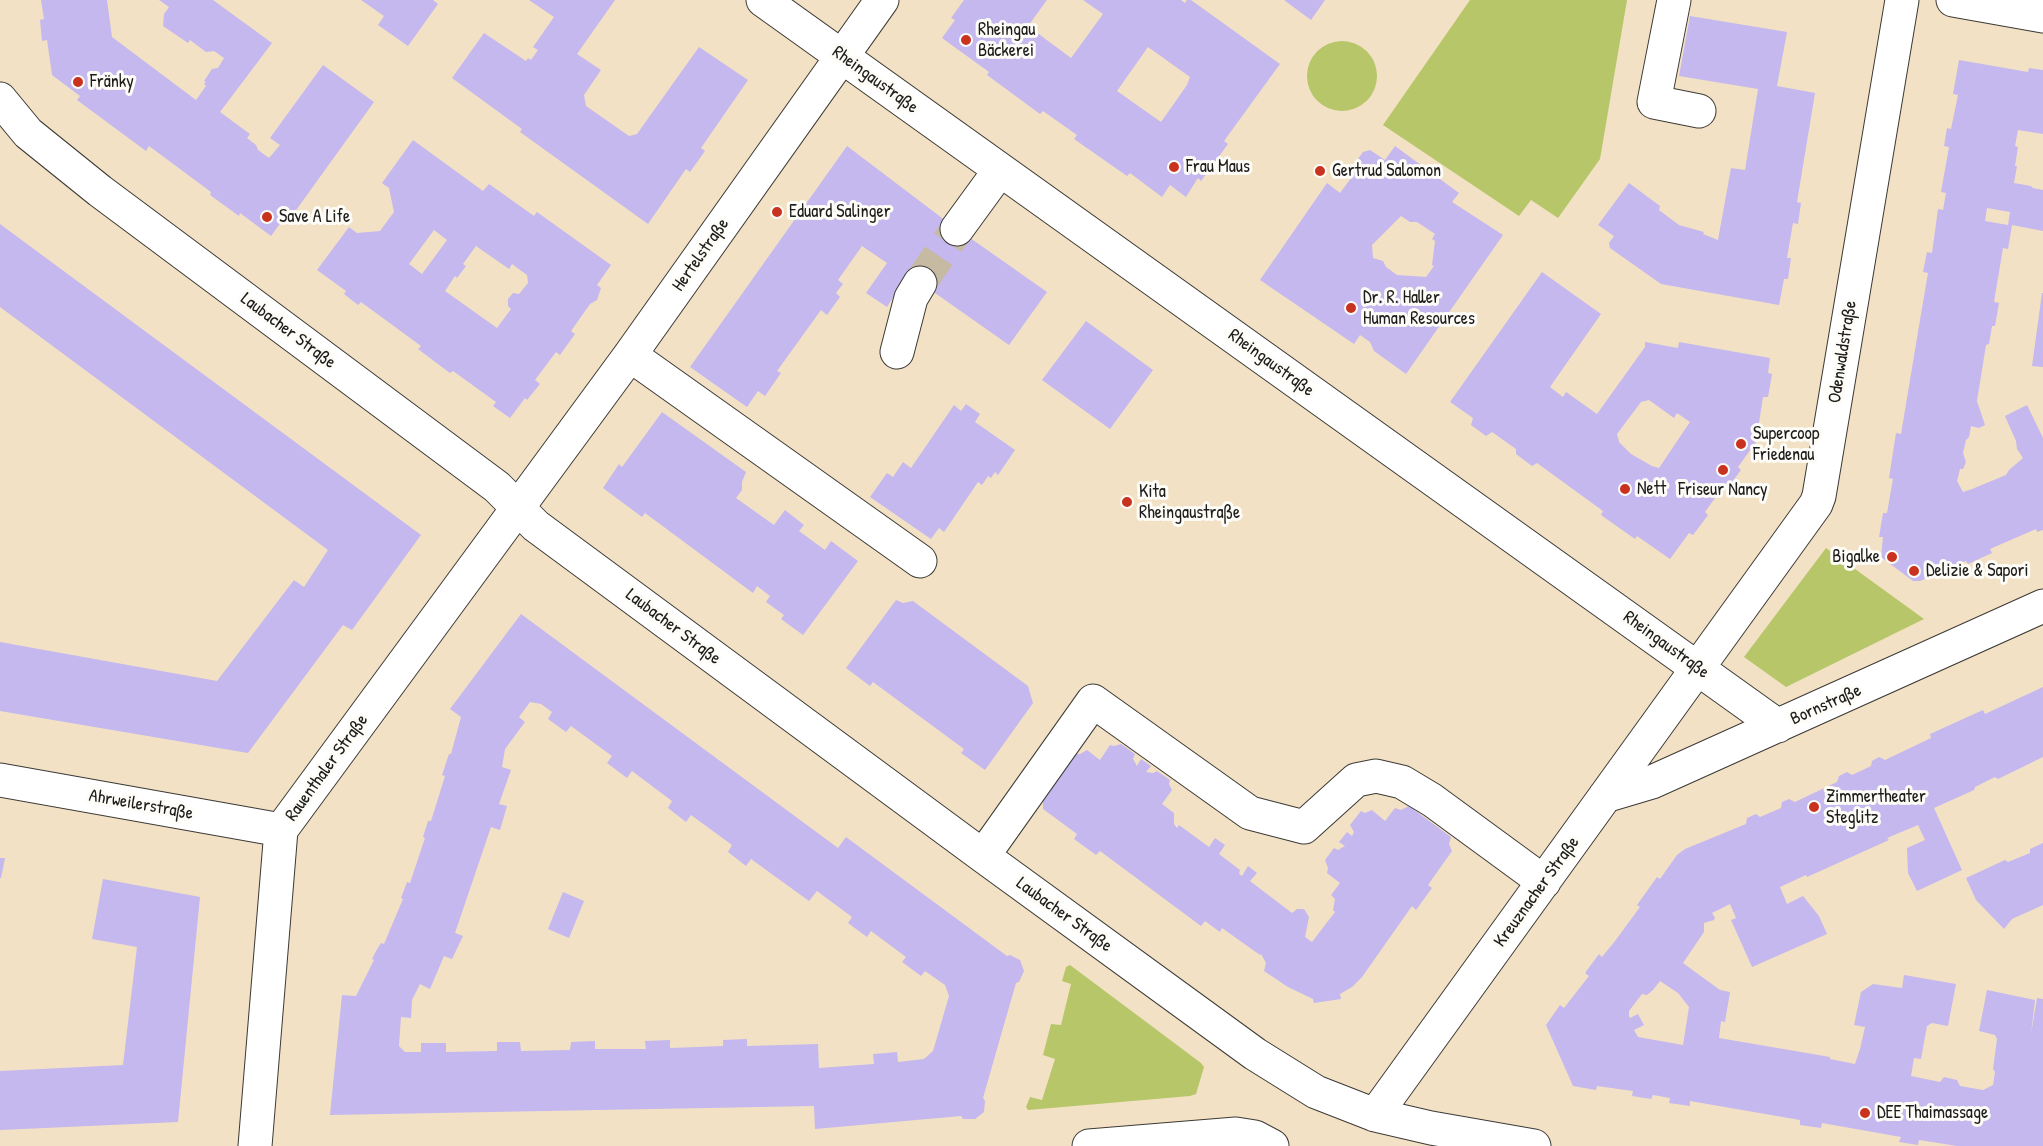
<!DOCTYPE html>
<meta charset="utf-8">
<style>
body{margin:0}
canvas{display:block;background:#f2e1c5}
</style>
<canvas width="2043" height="1146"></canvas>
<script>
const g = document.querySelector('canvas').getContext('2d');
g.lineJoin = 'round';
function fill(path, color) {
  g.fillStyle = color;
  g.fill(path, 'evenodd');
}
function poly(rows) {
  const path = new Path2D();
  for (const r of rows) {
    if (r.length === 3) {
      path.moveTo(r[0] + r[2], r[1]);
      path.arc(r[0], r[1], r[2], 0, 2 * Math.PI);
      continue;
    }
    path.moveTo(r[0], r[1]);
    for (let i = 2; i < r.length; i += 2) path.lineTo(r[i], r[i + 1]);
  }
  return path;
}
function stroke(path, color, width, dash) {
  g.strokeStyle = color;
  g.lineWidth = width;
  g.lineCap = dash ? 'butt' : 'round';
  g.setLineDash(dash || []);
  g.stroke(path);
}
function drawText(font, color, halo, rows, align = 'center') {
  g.font = font + ' "Patrick Hand",sans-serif';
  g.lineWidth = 6;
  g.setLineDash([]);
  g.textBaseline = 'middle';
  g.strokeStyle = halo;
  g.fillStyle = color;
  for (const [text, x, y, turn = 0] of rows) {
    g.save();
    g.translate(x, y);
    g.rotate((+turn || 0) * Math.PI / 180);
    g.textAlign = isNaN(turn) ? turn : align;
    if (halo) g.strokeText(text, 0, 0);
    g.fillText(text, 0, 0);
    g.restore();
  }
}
const green = poly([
 [1470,0,1627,0,1600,159,1558,218,1531,200,1519,216,1383,125],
 [1342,76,35],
 [1826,548,1924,619,1786,687,1744,657],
 [1070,965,1201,1063,1204,1067,1196,1094,1190,1096,1028,1110,1026,1107,1030,1097,1042,1100,1055,1059,1043,1055,1051,1024,1061,1025,1071,984,1062,981,1066,967]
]);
const building = poly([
 [41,0,107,0,112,37,196,100,206,86,204,84,206,82,204,81,212,69,218,68,224,58,214,51,206,52,190,40,188,43,163,26,164,14,169,7,159,0,213,0,272,43,220,112,250,134,247,138,256,145,258,150,269,158,280,145,270,138,323,65,374,102,294,213,290,210,271,236,240,213,239,216,210,195,211,192,149,146,146,151,77,100,80,96,52,75,47,40,42,41,40,20,44,19],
 [361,0,433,0,438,4,408,46,378,25,384,16],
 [529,0,615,0,577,54,601,70,584,95,586,106,629,136,637,134,699,47,748,80,701,148,705,151,690,172,686,169,648,224,520,132,522,129,452,78,484,33,526,61,528,58,531,60,538,50,533,47,554,17],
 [964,0,1047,0,1028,26,1071,58,1103,14,1083,0,1181,0,1185,3,1187,0,1191,0,1280,64,1224,141,1228,144,1201,181,1198,178,1186,197,1170,185,1162,197,1130,173,1127,176,1074,139,1077,135,1043,111,1040,114,987,75,989,72,942,38,955,20,951,18],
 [1148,47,1190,77,1187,85,1161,122,1117,91],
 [1284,0,1325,0,1311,20],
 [1690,16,1787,32,1777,86,1815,93,1797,202,1801,203,1798,224,1793,223,1787,258,1791,258,1788,279,1784,279,1779,305,1661,284,1610,248,1609,243,1614,236,1598,225,1629,183,1660,206,1659,210,1679,225,1704,232,1703,234,1718,240,1731,168,1745,170,1758,89,1679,76],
 [1959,60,2028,72,2029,68,2043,70,2043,134,2018,130,2015,146,2018,147,2015,166,2017,166,2014,183,2031,186,2033,188,2043,190,2043,231,2012,225,2008,249,2003,248,1994,302,1999,303,1995,326,1992,326,1989,344,1986,345,1977,401,1985,425,1979,428,1971,426,1969,437,1966,440,1963,453,1966,462,1963,469,1960,469,1957,481,1963,492,1972,489,2006,475,2009,470,2023,458,2017,449,2016,441,2005,416,2027,405,2043,438,2043,530,2037,532,2036,529,1990,549,1992,553,1968,564,1966,561,1920,581,1913,581,1881,557,1883,537,1879,537,1883,513,1887,513,1893,479,1889,478,1896,433,1901,434,1921,314,1928,273,1923,272,1927,252,1932,253,1938,209,1943,210,1946,193,1941,192,1949,147,1944,146,1947,128,1951,129,1958,95,1953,94],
 [1987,208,2010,212,2008,225,1985,221],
 [413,140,483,191,489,184,534,216,537,212,611,265,597,285,601,288,597,300,590,304,571,331,575,334,560,355,556,352,535,380,540,384,527,400,525,398,510,418,493,406,496,402,453,371,450,373,418,349,421,346,361,302,358,305,344,294,346,291,317,270,349,227,357,233,380,231,394,212,389,188,382,183],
 [434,230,447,240,422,274,409,264],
 [476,246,509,269,512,264,527,275,528,283,519,294,513,293,508,299,508,306,511,309,497,328,445,291,455,276,457,278,466,266,463,264],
 [847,146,946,221,1047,292,1009,345,908,274,887,307,866,293,887,263,862,246,838,280,843,284,836,293,840,297,827,315,821,310,777,371,781,373,765,396,758,391,747,407,690,367],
 [1395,146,1459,193,1452,202,1503,235,1406,374,1374,351,1370,342,1360,335,1354,344,1260,280,1327,183,1340,193,1354,174,1349,171,1363,152,1370,150,1385,160],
 [1401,216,1410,222,1417,222,1435,234,1432,239,1435,241,1432,265,1434,266,1426,277,1397,275,1386,267,1383,261,1373,258,1372,245],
 [0,224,421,535,352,630,343,625,248,753,0,711,0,642,217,681,294,580,304,587,328,550,0,307],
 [1542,272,1601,314,1550,387,1563,397,1566,392,1597,414,1645,347,1645,342,1678,348,1679,342,1770,358,1768,373,1772,374,1768,397,1763,397,1756,442,1738,467,1741,470,1726,490,1722,488,1705,512,1708,515,1693,535,1689,533,1670,559,1637,536,1635,539,1601,515,1603,511,1537,463,1532,466,1516,454,1516,449,1492,432,1486,436,1471,425,1473,418,1450,402],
 [1649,400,1674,418,1677,413,1690,422,1659,468,1652,466,1631,454,1619,442,1617,434,1641,402],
 [2042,293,2043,293,2043,367,2032,366],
 [1086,321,1153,370,1110,429,1042,380],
 [966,404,980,414,975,422,1015,450,998,475,995,472,991,478,988,476,982,485,978,482,944,532,939,528,931,539,870,497,887,473,893,477,903,462,911,468,954,405,961,411],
 [662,412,746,472,742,482,742,490,736,498,774,525,785,510,804,525,799,531,825,550,831,541,858,561,803,635,781,619,784,615,766,602,770,596,757,586,753,593,645,513,642,517,603,488,619,464,622,467],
 [896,600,903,603,913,601,1028,686,1033,703,985,770,961,753,964,749,873,682,870,686,846,668],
 [521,614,838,848,846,837,1007,956,1010,955,1020,960,1024,971,1019,982,1016,983,999,1042,983,1098,985,1101,984,1112,975,1119,963,1119,961,1116,815,1129,814,1106,330,1115,342,995,356,996,374,960,372,959,376,951,381,943,384,944,403,899,401,898,407,882,410,883,425,838,423,837,428,821,431,821,445,776,442,775,449,754,451,754,461,717,450,709],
 [530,702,541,704,552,712,548,719,566,732,571,726,612,756,607,763,627,778,632,771,672,801,668,808,686,822,691,815,732,845,728,852,746,866,751,859,809,901,817,891,852,917,848,923,867,937,871,931,906,957,902,962,921,976,925,971,945,985,949,996,933,1051,924,1059,898,1062,897,1052,886,1053,873,1054,874,1064,819,1068,818,1044,747,1046,747,1039,723,1040,723,1046,670,1048,670,1040,645,1041,646,1049,595,1049,595,1041,571,1042,570,1050,521,1051,520,1042,497,1042,497,1051,446,1052,446,1043,421,1043,421,1052,405,1052,399,1046,401,1017,411,1018,412,1000,420,984,430,989,444,956,452,959,463,936,455,933,491,827,500,830,507,806,499,804,511,770,502,767,505,749,525,722,519,717],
 [2043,687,2043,757,1998,779,1995,777,1975,787,1974,790,1934,808,1962,870,1917,891,1908,873,1907,848,1925,840,1918,825,1887,838,1889,840,1807,877,1806,875,1780,887,1787,904,1803,896,1819,916,1827,934,1752,967,1731,920,1736,918,1730,904,1712,913,1715,918,1714,920,1704,923,1704,932,1683,963,1720,990,1730,992,1725,1022,1721,1021,1719,1038,1830,1057,1830,1059,1855,1064,1860,1049,1865,1027,1854,1025,1861,992,1873,984,1902,988,1904,975,1956,984,1948,1026,1932,1023,1927,1026,1921,1059,1914,1058,1911,1076,1940,1082,1944,1077,1957,1080,1960,1086,1983,1090,1993,1085,1995,1072,1993,1069,1997,1039,1995,1035,1979,1031,1987,990,2035,1000,2031,1034,2037,998,2043,999,2043,1146,1957,1146,1919,1140,1918,1145,1899,1142,1901,1137,1822,1123,1821,1128,1800,1125,1800,1120,1690,1101,1690,1106,1669,1103,1670,1098,1653,1095,1651,1099,1632,1096,1633,1091,1597,1086,1596,1090,1573,1086,1546,1025,1560,1005,1564,1008,1589,976,1585,973,1599,954,1602,957,1615,941,1640,907,1637,905,1657,877,1660,879,1677,855,1685,849,1746,824,1747,818,1756,814,1760,817,1781,808,1782,802,1789,799,1795,802,1837,782,1839,776,1847,772,1852,775,1871,766,1872,761,1879,757,1885,760,1931,738,1930,734,1983,710,1985,714],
 [1660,981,1678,993,1689,1007,1683,1045,1638,1037,1634,1030,1644,1025,1638,1014,1630,1018,1629,1016,1629,1011,1642,994,1647,995,1653,990],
 [1121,744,1135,754,1133,759,1137,766,1141,759,1151,766,1146,772,1153,773,1157,771,1170,780,1169,784,1172,790,1162,804,1174,813,1174,824,1177,828,1179,825,1209,847,1215,838,1225,845,1219,854,1240,870,1239,874,1242,876,1248,866,1257,873,1250,881,1292,913,1297,909,1304,909,1309,917,1305,937,1312,942,1335,912,1333,910,1335,899,1331,895,1340,883,1327,873,1328,868,1325,860,1334,848,1338,850,1345,846,1339,842,1347,832,1352,836,1354,832,1350,825,1361,811,1365,813,1372,810,1385,821,1395,808,1401,810,1409,806,1451,837,1449,844,1452,851,1428,885,1432,888,1416,910,1412,906,1362,977,1352,987,1340,994,1341,999,1314,1003,1313,999,1288,987,1264,971,1266,963,1261,954,1260,955,1222,928,1220,932,1205,921,1201,926,1100,851,1096,855,1074,839,1077,834,1043,809,1043,797,1074,754,1080,754,1087,750,1100,760,1110,745,1114,746],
 [2043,843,2043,905,2012,919,2004,929,1976,900,1966,878,2005,860,2008,862,2030,853,2030,849],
 [0,858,5,858,1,878,0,878],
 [103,879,200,897,178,1122,0,1130,0,1071,123,1065,137,947,92,939],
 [563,892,584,901,569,938,548,929]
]);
const minorTunnel = poly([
 [920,283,957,229]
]);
const minor = poly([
 [763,0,1778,726],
 [1674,0,1654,102,1699,111],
 [1953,0,2043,16],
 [0,99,28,133,100,191,497,487,536,526,983,856,1255,1054,1316,1092,1375,1115,1431,1128,1534,1146],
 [957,229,1000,170],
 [897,352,911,298,920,283],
 [630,355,920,561],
 [0,780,281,830],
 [1605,796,1652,782,2043,606],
 [983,856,1093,701,1250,813,1304,827,1356,780,1376,776,1402,782,1432,800,1544,882],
 [1375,1115,1816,504,1819,496,1902,0],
 [255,1146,281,830,630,355,882,0],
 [1089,1146,1236,1134,1255,1137,1272,1146]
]);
const markers = [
 [966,40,6,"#c8321e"],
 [78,82,6,"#c8321e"],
 [1174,167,6,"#c8321e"],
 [1320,171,6,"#c8321e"],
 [777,212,6,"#c8321e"],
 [267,217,6,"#c8321e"],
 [1351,308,6,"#c8321e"],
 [1741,444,6,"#c8321e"],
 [1723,470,6,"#c8321e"],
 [1625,489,6,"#c8321e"],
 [1127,502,6,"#c8321e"],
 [1892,557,6,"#c8321e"],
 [1914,571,6,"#c8321e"],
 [1814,807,6,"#c8321e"],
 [1865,1113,6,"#c8321e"]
];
const poiNames = [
 ["Rheingau",978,30],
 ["Bäckerei",978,51],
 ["Fränky",90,82],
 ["Frau Maus",1186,167],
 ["Gertrud Salomon",1332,171],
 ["Eduard Salinger",789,212],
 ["Save A Life",279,217],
 ["Dr. R. Haller",1363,298],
 ["Human Resources",1363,319],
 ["Supercoop",1753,434],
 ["Friedenau",1753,455],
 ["Nett",1637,489],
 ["Friseur Nancy",1723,490,"center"],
 ["Kita",1139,492],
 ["Rheingaustraße",1139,513],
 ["Bigalke",1880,557,"right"],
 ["Delizie & Sapori",1926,571],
 ["Zimmertheater",1826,797],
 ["Steglitz",1826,818],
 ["DEE Thaimassage",1877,1113]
];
const streetNames = [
 ["Rheingaustraße",875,80,36],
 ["Hertelstraße",701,255,-55],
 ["Laubacher Straße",288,331,37],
 ["Odenwaldstraße",1843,352,-81],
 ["Rheingaustraße",1271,363,36],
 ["Laubacher Straße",673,627,37],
 ["Rheingaustraße",1666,645,36],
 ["Bornstraße",1826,705,-24],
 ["Rauenthaler Straße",327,768,-54],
 ["Ahrweilerstraße",141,805,10],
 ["Kreuznacher Straße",1537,892,-54],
 ["Laubacher Straße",1064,915,36]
];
fill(green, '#b7c668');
fill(building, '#c4b8ef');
stroke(minorTunnel, '#c7baa3', 33, [33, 16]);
stroke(minor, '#3c3a35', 35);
stroke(minor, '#fff', 33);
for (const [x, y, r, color] of markers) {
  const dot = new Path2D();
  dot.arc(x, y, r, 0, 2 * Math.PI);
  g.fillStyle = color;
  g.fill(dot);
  stroke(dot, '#fdfcf7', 2);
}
drawText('18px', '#1c1c1c', '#fdfcf7', poiNames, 'left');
drawText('18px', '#1c1c1c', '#fdfcf7', streetNames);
</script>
